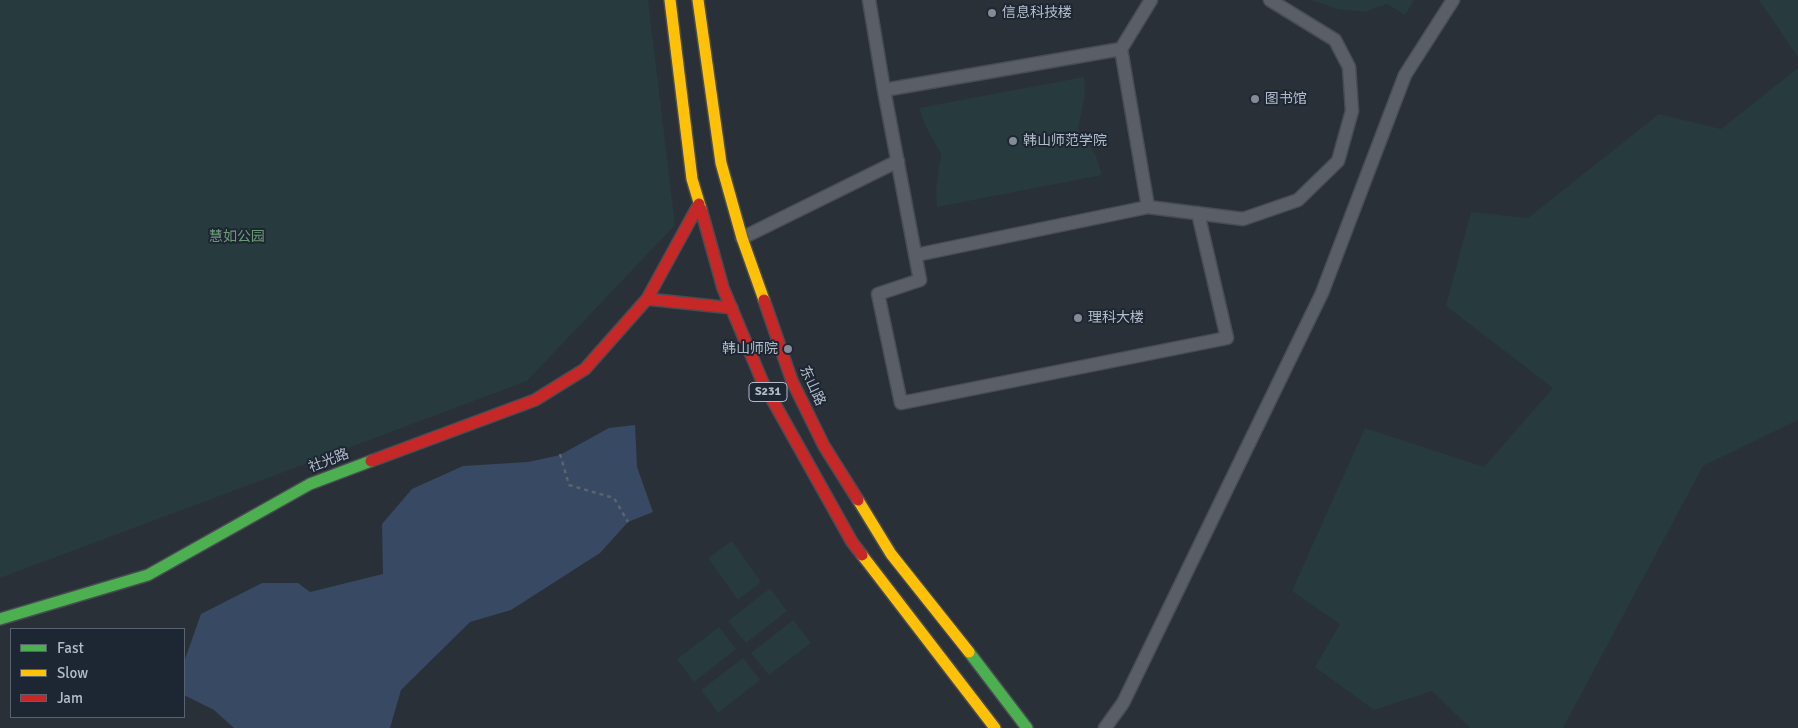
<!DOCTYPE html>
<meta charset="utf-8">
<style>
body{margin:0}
#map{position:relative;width:1798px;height:728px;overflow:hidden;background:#2a3038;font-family:Signika,sans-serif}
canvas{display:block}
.legend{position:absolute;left:10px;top:628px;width:175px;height:90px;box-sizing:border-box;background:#1d2633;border:1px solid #59626f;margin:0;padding:6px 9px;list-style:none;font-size:15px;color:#b4bcc9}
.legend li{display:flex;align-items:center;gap:10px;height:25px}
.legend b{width:25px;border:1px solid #59626f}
</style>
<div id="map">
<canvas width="1798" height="728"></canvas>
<ul class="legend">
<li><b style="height:6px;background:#4caf50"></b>Fast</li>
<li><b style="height:6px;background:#ffc107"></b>Slow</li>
<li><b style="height:6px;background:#c62828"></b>Jam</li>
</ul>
</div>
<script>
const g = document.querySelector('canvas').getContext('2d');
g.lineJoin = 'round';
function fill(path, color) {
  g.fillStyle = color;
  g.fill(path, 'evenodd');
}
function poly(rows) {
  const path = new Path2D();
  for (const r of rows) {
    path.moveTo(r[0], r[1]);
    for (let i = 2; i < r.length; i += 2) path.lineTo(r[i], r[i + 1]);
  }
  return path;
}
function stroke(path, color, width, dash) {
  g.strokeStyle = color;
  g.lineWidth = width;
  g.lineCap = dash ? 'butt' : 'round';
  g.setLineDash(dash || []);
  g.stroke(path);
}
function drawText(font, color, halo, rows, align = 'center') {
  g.font = font + ' Signika,"Noto Sans SC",sans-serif';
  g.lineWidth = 4;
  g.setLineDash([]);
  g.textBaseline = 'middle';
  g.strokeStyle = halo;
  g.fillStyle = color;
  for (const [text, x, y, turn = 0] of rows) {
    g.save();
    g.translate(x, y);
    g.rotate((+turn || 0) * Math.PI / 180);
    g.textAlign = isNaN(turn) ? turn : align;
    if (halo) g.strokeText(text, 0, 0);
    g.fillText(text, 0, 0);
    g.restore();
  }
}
const green = poly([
 [0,0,648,0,675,225,527,381,0,578],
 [1311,0,1414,0,1405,15,1387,4,1365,12,1338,9],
 [1759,0,1798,0,1798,57],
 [1798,68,1798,420,1703,466,1563,728,1470,728,1432,691,1374,710,1315,667,1340,624,1292,591,1365,428,1484,467,1553,388,1446,306,1471,212,1528,218,1659,114,1721,129],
 [1084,77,1085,94,1078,129,1096,156,1102,175,937,207,936,189,941,154,925,125,919,108],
 [732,541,761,582,738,600,708,558],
 [770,588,787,611,746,643,728,621],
 [793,620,811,643,769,675,751,653],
 [719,627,736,649,694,682,677,659],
 [743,658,760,680,718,713,701,690]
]);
const water = poly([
 [635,425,637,467,653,512,628,522,600,553,511,610,470,622,401,690,390,728,234,728,214,710,184,695,184,662,201,614,262,583,298,583,310,592,383,574,382,524,412,489,463,466,528,462,560,455,609,428]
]);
const path = poly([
 [560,454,569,485,614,498,628,522]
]);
const street = poly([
 [869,0,884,90,920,280,878,294,901,403,1227,338,1198,213],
 [1151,0,1121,49,1148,207,1243,219,1298,200,1338,161,1352,111,1349,67,1335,40,1270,0],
 [884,90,1121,49],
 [742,238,898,161],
 [916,255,1148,207],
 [1105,728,1123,703,1322,293,1405,75,1453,0]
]);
const fast = poly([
 [0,619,148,575,310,484,371,461],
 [969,652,1027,728]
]);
const slow = poly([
 [670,0,692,179,701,209],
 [698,0,721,163,742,238,764,300],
 [858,500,891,554,969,652],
 [862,555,995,728]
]);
const jam = poly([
 [699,204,647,299,732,308],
 [701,209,723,288,763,383,852,542,862,555],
 [764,300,792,381,824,446,858,500],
 [371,461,535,400,585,369,647,299]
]);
const markers = [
 [992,13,5,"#848b96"],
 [1255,99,5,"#848b96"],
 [1013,141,5,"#848b96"],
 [1078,318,5,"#848b96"],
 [788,349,5,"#848b96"]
];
const shields = [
 [768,392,38]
];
const shieldNames = [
 ["S231",768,392]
];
const poiNames = [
 ["信息科技楼",1002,13],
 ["图书馆",1265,99],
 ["韩山师范学院",1023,141],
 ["理科大楼",1088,318],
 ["韩山师院",778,349,"right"]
];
const parkNames = [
 ["慧如公园",237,237]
];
const streetNames = [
 ["东山路",812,386,65],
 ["社光路",329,461,-21]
];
fill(green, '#273a3e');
fill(water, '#384963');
stroke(street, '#484c53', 15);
stroke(fast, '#484c53', 14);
stroke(slow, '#484c53', 14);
stroke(jam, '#484c53', 14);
stroke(path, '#5d636a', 2.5, [4, 4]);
stroke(street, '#5a5e66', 12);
stroke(fast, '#4caf50', 11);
stroke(slow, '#ffc107', 11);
stroke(jam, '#c62828', 11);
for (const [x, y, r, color] of markers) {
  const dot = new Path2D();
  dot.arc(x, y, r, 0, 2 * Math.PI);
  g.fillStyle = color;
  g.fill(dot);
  stroke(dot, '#1d2633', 2);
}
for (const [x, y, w] of shields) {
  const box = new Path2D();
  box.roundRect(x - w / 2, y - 9.5, w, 19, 4);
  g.fillStyle = '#1d2633';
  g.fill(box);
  stroke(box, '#b4bcc9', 1);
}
drawText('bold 12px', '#b4bcc9', null, shieldNames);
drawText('14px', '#b4bcc9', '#1d2633', poiNames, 'left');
drawText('14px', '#6b9a76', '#1d2633', parkNames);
drawText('14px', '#b4bcc9', '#1d2633', streetNames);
</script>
